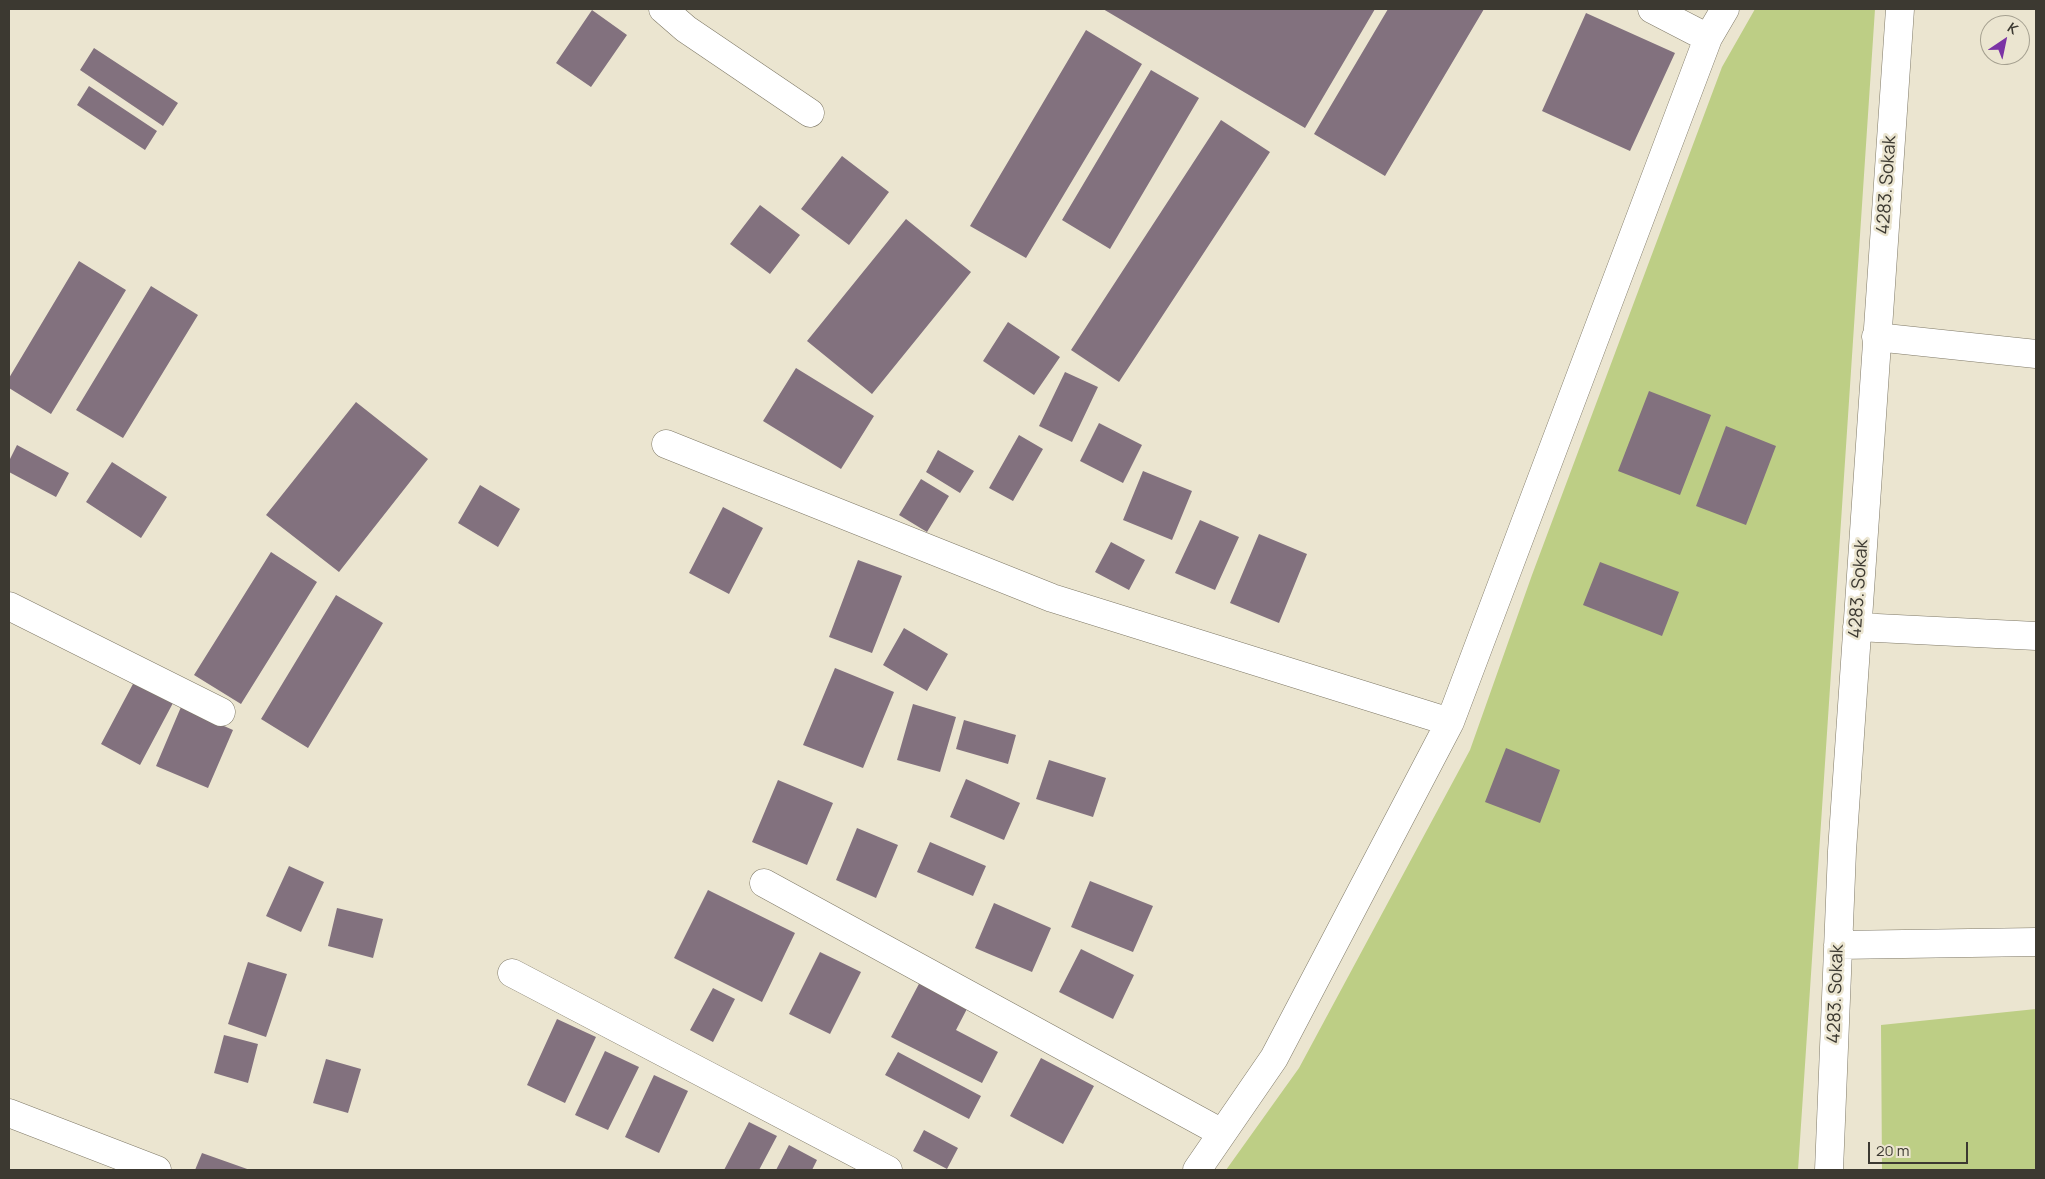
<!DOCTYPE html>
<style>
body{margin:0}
#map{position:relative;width:2045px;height:1179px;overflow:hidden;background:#ebe5d0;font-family:Manrope,sans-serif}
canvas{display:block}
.frame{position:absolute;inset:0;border:10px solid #3c3931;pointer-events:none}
.north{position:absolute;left:1980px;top:15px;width:50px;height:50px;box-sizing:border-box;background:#ebe5d0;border:1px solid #a5a090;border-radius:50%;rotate:34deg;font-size:14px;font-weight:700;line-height:20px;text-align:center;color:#3c3931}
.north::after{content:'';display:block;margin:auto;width:18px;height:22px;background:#7b33a5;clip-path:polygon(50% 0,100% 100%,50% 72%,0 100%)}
.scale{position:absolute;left:1868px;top:1142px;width:100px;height:22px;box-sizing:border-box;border:2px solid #3c3931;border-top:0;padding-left:6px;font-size:15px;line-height:18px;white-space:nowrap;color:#3c3931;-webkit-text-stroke:4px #ebe5d0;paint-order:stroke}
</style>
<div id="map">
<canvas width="2045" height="1179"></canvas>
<div class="frame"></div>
<div class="north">K</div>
<div class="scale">20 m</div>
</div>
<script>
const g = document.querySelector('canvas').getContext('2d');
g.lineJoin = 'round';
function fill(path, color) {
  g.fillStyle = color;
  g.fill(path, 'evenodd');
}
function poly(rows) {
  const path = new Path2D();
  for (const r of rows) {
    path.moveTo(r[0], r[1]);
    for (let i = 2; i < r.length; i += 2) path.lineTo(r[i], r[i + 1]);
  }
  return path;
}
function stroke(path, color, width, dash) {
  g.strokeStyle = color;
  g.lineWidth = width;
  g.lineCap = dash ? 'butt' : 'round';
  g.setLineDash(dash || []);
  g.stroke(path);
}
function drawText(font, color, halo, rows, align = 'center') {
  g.font = font + ' Manrope,sans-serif';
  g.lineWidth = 5;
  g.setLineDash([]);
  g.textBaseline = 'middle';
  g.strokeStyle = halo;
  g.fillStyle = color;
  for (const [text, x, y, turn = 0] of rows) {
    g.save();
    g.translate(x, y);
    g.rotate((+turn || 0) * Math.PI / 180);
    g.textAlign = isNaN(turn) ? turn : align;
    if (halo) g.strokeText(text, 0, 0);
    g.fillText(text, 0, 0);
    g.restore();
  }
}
const green = poly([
 [1755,9,1875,9,1798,1170,1226,1170,1299,1068,1470,750,1532,575,1722,67],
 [2036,1009,2036,1170,1882,1170,1881,1025]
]);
const building = poly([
 [1103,9,1375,9,1305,128],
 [1388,9,1484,9,1385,176,1314,134],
 [592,10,627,35,591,87,556,63],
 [1586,13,1675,53,1630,151,1542,111],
 [1086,30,1142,64,1026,258,970,226],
 [94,48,178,103,163,126,80,70],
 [1151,70,1199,98,1110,249,1062,220],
 [89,86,157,131,145,150,77,105],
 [1221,120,1270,152,1119,382,1071,350],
 [842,156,889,192,849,245,801,209],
 [760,205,800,235,770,274,730,244],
 [906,219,971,272,872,394,807,341],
 [79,261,126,290,51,414,9,388,9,378],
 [151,286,198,315,123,438,76,410],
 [1008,322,1060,357,1034,395,983,361],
 [796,368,874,416,841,469,763,421],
 [1065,372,1098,387,1072,442,1039,426],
 [1649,391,1711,415,1680,495,1618,471],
 [356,402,428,459,339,572,266,515],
 [1099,423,1142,445,1123,483,1080,461],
 [1726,426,1776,446,1746,525,1696,506],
 [1019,435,1043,449,1013,501,989,488],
 [17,445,69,473,56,497,9,472,9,461],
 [938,450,974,471,960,493,926,472],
 [112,462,167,497,141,538,86,502],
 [1143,471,1192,491,1172,540,1123,520],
 [921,479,949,496,927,532,899,515],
 [480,485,520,509,498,547,458,523],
 [723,507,763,528,729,594,689,573],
 [1200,520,1239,537,1215,590,1175,573],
 [1259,534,1307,554,1279,623,1230,603],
 [1111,542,1145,560,1129,590,1095,572],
 [271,552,317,582,241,704,194,675],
 [858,560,902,576,872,653,829,637],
 [1600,562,1679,592,1662,636,1583,605],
 [336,595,383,623,308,748,261,719],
 [904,628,948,654,927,691,883,665],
 [835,668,894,692,863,768,803,745],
 [134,682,173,703,140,765,101,744],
 [913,704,956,717,940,772,897,760],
 [181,707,233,730,208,788,156,766],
 [964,720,1016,735,1008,764,956,749],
 [1506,748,1560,770,1540,823,1485,802],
 [1049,760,1106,778,1093,817,1036,799],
 [966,779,1020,803,1004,840,950,817],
 [778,780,833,803,807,865,752,842],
 [857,828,898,845,876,898,836,880],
 [930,842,986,866,973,896,917,872],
 [289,866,324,882,301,932,266,916],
 [1090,881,1153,906,1133,952,1071,927],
 [708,890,795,933,762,1002,674,958],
 [994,903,1051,928,1032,972,975,948],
 [337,908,383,919,373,958,328,946],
 [1081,949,1134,975,1113,1019,1059,992],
 [820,952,861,972,830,1034,789,1014],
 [248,962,287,974,266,1037,228,1024],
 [921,980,969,1005,956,1030,998,1052,982,1083,891,1037],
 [713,988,735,999,713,1042,690,1030],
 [557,1019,596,1037,565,1103,527,1085],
 [224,1035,258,1044,248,1083,214,1073],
 [605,1051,639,1067,608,1130,575,1115],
 [898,1052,981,1096,969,1119,885,1075],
 [1041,1058,1094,1086,1063,1144,1010,1116],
 [326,1059,361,1069,348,1113,313,1103],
 [654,1075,688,1091,659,1153,625,1137],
 [749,1122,777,1136,759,1170,724,1170],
 [924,1130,958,1148,947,1169,913,1151],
 [789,1145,817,1160,812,1170,776,1170],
 [202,1153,250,1170,195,1170]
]);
const minor = poly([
 [663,9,686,29,810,113],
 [1652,9,1708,38],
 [1876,337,2036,354],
 [666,444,1052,598,1450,722],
 [9,606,221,712],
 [1857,627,2036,636],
 [764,883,1222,1133],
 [1838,945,2036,942],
 [512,973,888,1170],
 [9,1113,157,1170],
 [1197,1170,1274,1058,1450,722,1708,38,1725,9],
 [1829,1170,1842,851,1900,9]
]);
const streetNames = [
 ["4283. Sokak",1887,185,-86],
 ["4283. Sokak",1859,589,-86],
 ["4283. Sokak",1836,994,-88]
];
fill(green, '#bdce85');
fill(building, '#82717e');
stroke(minor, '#7f7967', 29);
stroke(minor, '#fff', 28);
drawText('18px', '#3c3931', '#ebe5d0', streetNames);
</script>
